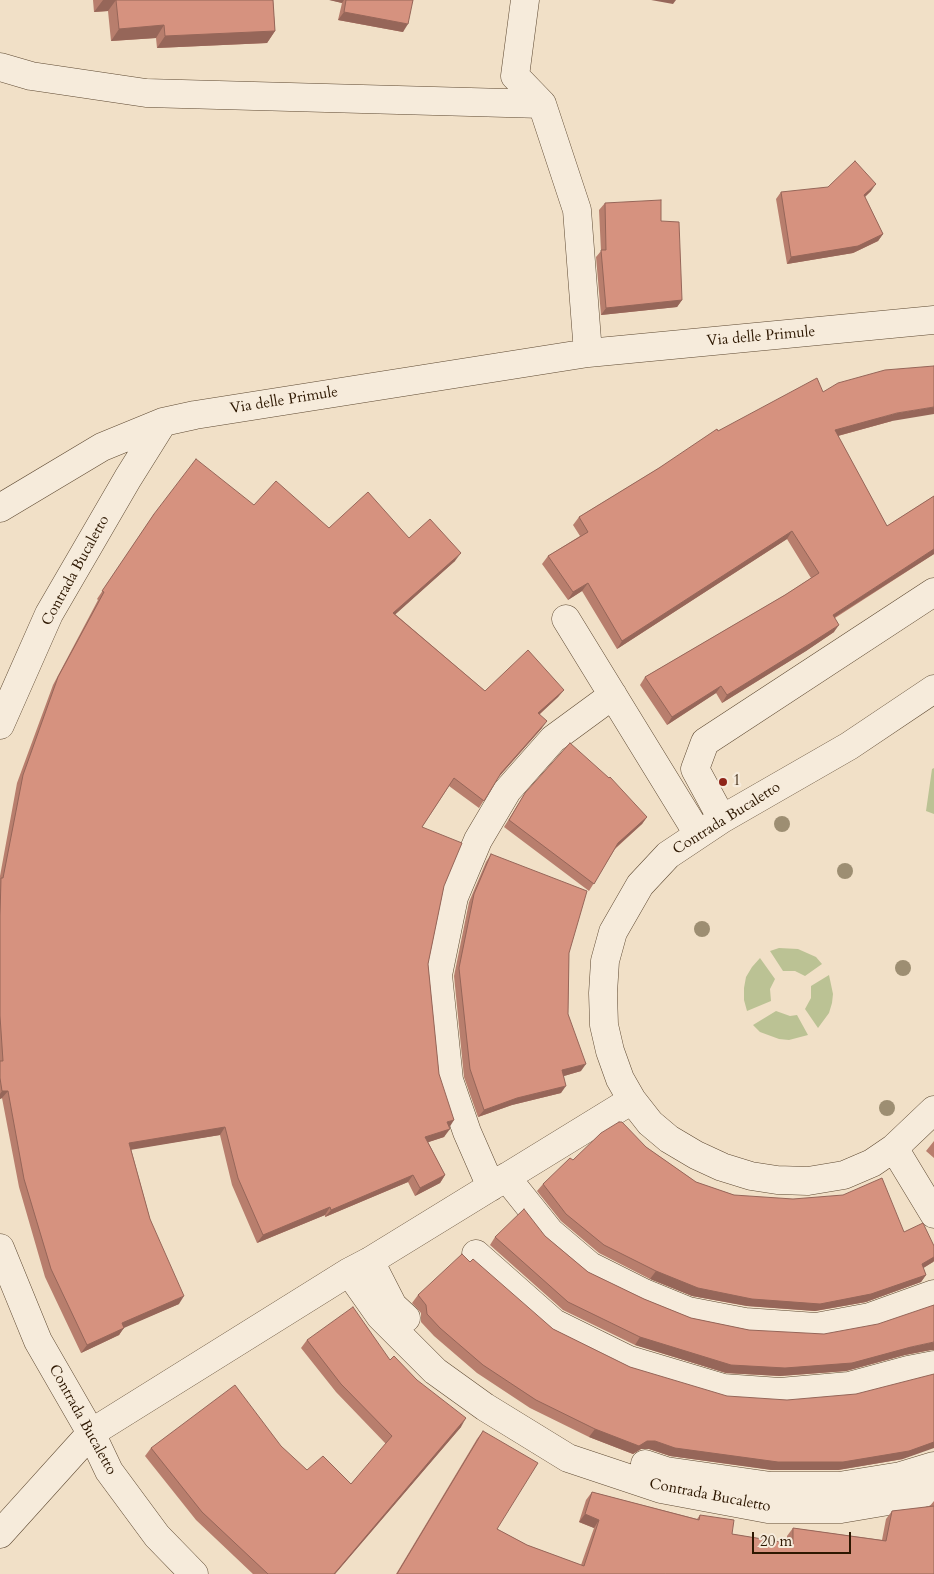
<!DOCTYPE html>
<style>
body{margin:0}
#map{position:relative;width:934px;height:1574px;overflow:hidden;background:#f1e0c7;font-family:Cardo,serif}
canvas{display:block}
.scale{position:absolute;left:752px;top:1532px;width:99px;height:22px;box-sizing:border-box;border:2px solid #2d1700;border-top:0;padding-left:6px;font-size:15px;line-height:18px;white-space:nowrap;color:#2d1700;-webkit-text-stroke:4px #f6ebdb;paint-order:stroke}
</style>
<div id="map">
<canvas width="934" height="1574"></canvas>
<div class="scale">20 m</div>
</div>
<script>
const g = document.querySelector('canvas').getContext('2d');
g.lineJoin = 'round';
function fill(path, color) {
  g.fillStyle = color;
  g.fill(path, 'evenodd');
}
function poly(rows) {
  const path = new Path2D();
  for (const r of rows) {
    path.moveTo(r[0], r[1]);
    for (let i = 2; i < r.length; i += 2) path.lineTo(r[i], r[i + 1]);
  }
  return path;
}
function stroke(path, color, width, dash) {
  g.strokeStyle = color;
  g.lineWidth = width;
  g.lineCap = dash ? 'butt' : 'round';
  g.setLineDash(dash || []);
  g.stroke(path);
}
function drawText(font, color, halo, rows, align = 'center') {
  g.font = font + ' Cardo,serif';
  g.lineWidth = 4.5;
  g.setLineDash([]);
  g.textBaseline = 'middle';
  g.strokeStyle = halo;
  g.fillStyle = color;
  for (const [text, x, y, turn = 0] of rows) {
    g.save();
    g.translate(x, y);
    g.rotate((+turn || 0) * Math.PI / 180);
    g.textAlign = isNaN(turn) ? turn : align;
    if (halo) g.strokeText(text, 0, 0);
    g.fillText(text, 0, 0);
    g.restore();
  }
}
const green = poly([
 [934,768,934,814,926,811,932,769],
 [779,948,798,949,816,957,822,964,805,976,795,971,783,971,770,951],
 [760,958,775,979,770,989,771,1001,747,1011,744,1000,744,988,746,977,752,967],
 [829,975,833,994,832,1003,829,1013,818,1028,805,1009,811,998,811,986],
 [776,1011,790,1016,797,1015,808,1035,789,1040,779,1039,760,1032,753,1025]
]);
const street = poly([
 [525,0,515,76,542,104,577,210,588,353],
 [0,67,31,76,146,93,542,104],
 [0,508,102,447,163,422,195,415,588,353,934,320],
 [566,619,698,834],
 [934,689,849,746,722,819,668,855,640,885,613,932,605,961,603,993,604,1025,610,1051,620,1079,632,1100,650,1123,669,1139,696,1155,722,1167,751,1176,777,1180,808,1181,844,1175,872,1163,894,1148,934,1110],
 [0,725,49,614,128,478,163,422],
 [722,819,695,769,705,742,934,592],
 [894,1148,934,1214],
 [506,1177,550,1232,590,1266,644,1293,688,1311,745,1322,816,1327,870,1317,934,1294],
 [491,1187,467,1132,449,1080,438,975,454,897,478,840,507,791,553,739,613,695],
 [0,1248,38,1341,91,1433,109,1471,157,1536,194,1574],
 [476,1254,554,1323,629,1360,723,1388,780,1392,849,1386,908,1370,934,1365],
 [370,1261,393,1306,406,1318],
 [349,1272,380,1316,435,1371,485,1407,568,1458,661,1489,768,1509,841,1509,906,1498,934,1490],
 [645,1464,666,1471,771,1486,839,1486,901,1476,934,1466],
 [0,1534,91,1433,349,1272,370,1261,632,1100]
]);
const trees = [
 [782,824],
 [845,871],
 [702,929],
 [903,968],
 [887,1108]
];
const wall = poly([
 [93,0,273,0,275,31,267,43,157,48,156,38,111,41,108,11,94,12],
 [330,0,413,0,403,32,338,20,342,3],
 [871,191,865,197,883,234,878,241,853,253,787,264,776,199,781,192],
 [605,203,661,221,682,300,677,307,601,315,596,257,601,251,599,210],
 [823,392,892,421,838,436,887,526,934,496,934,554,835,618,834,632,806,651,722,703,716,693,667,725,640,685,645,677,785,595,811,578,787,539,617,649,582,591,568,600,542,564,548,556,580,536,573,525,579,517,659,468,718,431],
 [254,505,329,528,409,538,455,561,395,614,485,691,564,690,558,697,540,714,542,728,498,778,479,808,449,786,422,827,444,886,428,964,439,1074,449,1127,444,1137,428,1142,445,1175,440,1183,415,1196,408,1182,325,1217,325,1215,257,1243,232,1185,220,1135,131,1149,150,1219,179,1304,124,1327,119,1335,81,1353,45,1277,19,1187,2,1098,0,1099,0,876,17,783,53,685,98,600,97,599,154,514],
 [525,793,647,817,642,824,615,849,589,891,504,827],
 [491,854,569,953,568,1014,581,1071,564,1076,561,1093,512,1105,478,1117,464,1077,454,976,469,902,486,862],
 [934,1141,934,1158,926,1151],
 [646,1147,696,1182,734,1195,904,1232,934,1246,934,1261,933,1262,923,1268,926,1275,921,1282,866,1302,815,1311,747,1306,692,1296,650,1279,599,1253,561,1221,537,1191,543,1184,573,1160],
 [545,1236,588,1272,644,1299,691,1318,749,1330,931,1350,905,1355,846,1371,780,1376,726,1373,635,1345,563,1310,490,1245,495,1237],
 [470,1262,553,1329,630,1367,903,1459,838,1470,772,1470,670,1456,649,1449,641,1449,633,1454,589,1437,530,1408,477,1373,434,1336,421,1322,421,1313,412,1303,418,1295],
 [307,1340,390,1360,461,1427,335,1574,253,1574,196,1520,145,1456,151,1448,307,1470,351,1484,386,1444,336,1392,301,1348],
 [483,1431,497,1529,527,1545,581,1565,594,1528,579,1522,586,1500,592,1492,697,1519,700,1515,732,1534,787,1543,787,1536,793,1528,882,1540,886,1519,892,1511,929,1507,934,1501,934,1574,396,1574,477,1439]
]);
const shadedWall = poly([
 [103,0,116,0,108,11,94,12],
 [329,0,344,0,342,3],
 [651,0,676,0,673,4],
 [344,12,408,24,403,32,338,20],
 [164,25,156,38,111,41,119,29],
 [275,31,267,43,157,48,165,36],
 [876,184,871,191,859,202,864,195],
 [883,234,878,241,853,253,787,264,791,257],
 [682,300,677,307,601,315,606,308],
 [934,407,934,414,892,421,830,438,835,430,897,413],
 [792,531,787,539,617,649,622,641],
 [934,549,934,554,827,622,833,615],
 [461,553,455,561,388,621,393,613],
 [588,583,582,591,568,600,573,592],
 [839,625,834,632,806,651,722,703,727,695],
 [721,686,716,693,667,725,672,717],
 [564,690,558,697,533,720,538,713],
 [547,721,542,728,495,781,501,773],
 [647,817,642,824,613,850,618,843],
 [586,1064,581,1071,557,1078,562,1070],
 [566,1086,561,1093,512,1105,478,1117,484,1110,517,1098],
 [2,1091,8,1091,2,1098,0,1099,0,1094],
 [454,1120,449,1128,447,1122],
 [225,1127,220,1135,124,1151,129,1143],
 [450,1129,444,1137,420,1145,425,1137],
 [413,1175,408,1182,325,1217,331,1210],
 [445,1175,440,1183,415,1196,420,1188],
 [330,1207,325,1215,257,1243,263,1235],
 [934,1257,934,1261,933,1262,917,1272,922,1264],
 [656,1271,926,1275,921,1282,866,1302,815,1311,747,1306,692,1296,650,1279],
 [184,1296,179,1304,117,1331,122,1323],
 [124,1328,119,1335,81,1353,87,1345],
 [640,1337,911,1347,934,1342,934,1350,931,1350,905,1355,846,1371,780,1376,726,1373,635,1345],
 [466,1418,461,1427,335,1574,334,1574],
 [595,1429,647,1441,934,1442,934,1448,903,1459,838,1470,772,1470,670,1456,649,1449,641,1449,633,1454,589,1437],
 [585,1514,599,1520,594,1528,579,1522]
]);
const building = poly([
 [116,0,273,0,275,31,165,36,164,25,119,29,116,0],
 [346,0,413,0,408,24,344,12,346,0],
 [855,161,876,184,864,195,883,234,858,246,791,257,781,192,828,187,855,161],
 [661,200,661,221,679,222,682,300,606,308,601,250,606,250,605,203,661,200],
 [934,366,934,407,897,413,835,430,887,526,934,496,934,549,833,615,839,625,811,643,727,695,721,686,672,717,645,677,785,595,819,573,792,531,622,641,588,583,573,592,548,556,588,532,579,517,659,468,717,429,718,431,817,378,823,392,838,383,885,370,934,366],
 [196,459,254,505,276,481,329,528,368,492,409,538,430,519,461,553,393,613,485,691,528,650,564,690,538,713,547,721,501,773,484,801,454,778,422,827,462,843,444,886,428,964,439,1074,454,1120,447,1122,450,1129,425,1137,445,1175,420,1188,413,1175,331,1210,330,1207,263,1235,238,1178,225,1127,129,1143,150,1219,184,1296,122,1323,124,1328,87,1345,51,1269,24,1179,8,1091,2,1091,0,1078,0,1061,3,1061,0,1016,0,915,1,878,3,878,23,775,58,677,104,592,102,591,154,514,196,459],
 [570,743,609,778,610,777,647,817,618,843,594,884,509,820,525,793,570,743],
 [491,854,587,891,569,953,568,1014,586,1064,562,1070,566,1086,517,1098,484,1110,470,1069,459,968,474,894,491,854],
 [619,1122,622,1122,646,1147,696,1182,734,1195,793,1199,843,1195,882,1178,904,1232,923,1223,934,1246,934,1257,922,1264,926,1275,871,1294,820,1304,752,1299,698,1288,656,1271,604,1245,566,1214,543,1184,570,1158,573,1160,601,1133,619,1122],
 [524,1209,545,1236,588,1272,644,1299,691,1318,749,1330,824,1334,878,1324,934,1305,934,1342,911,1347,852,1363,785,1368,731,1365,640,1337,568,1302,495,1237,524,1209],
 [462,1254,470,1262,473,1259,553,1329,630,1367,727,1396,787,1400,856,1394,934,1374,934,1442,909,1451,843,1462,778,1462,675,1448,655,1441,647,1441,639,1446,595,1429,536,1400,483,1365,440,1328,427,1314,426,1305,418,1295,462,1254],
 [353,1307,390,1360,394,1356,417,1380,466,1418,334,1574,268,1574,202,1512,151,1448,235,1385,281,1446,307,1470,323,1456,351,1484,392,1436,341,1384,307,1340,353,1307],
 [483,1431,538,1463,497,1529,527,1545,584,1566,599,1520,585,1514,592,1492,699,1520,700,1515,734,1520,732,1534,793,1544,793,1528,886,1541,892,1511,934,1506,934,1574,397,1574,483,1431]
]);
const markers = [
 [723,782,5,"#8f2418"]
];
const streetNames = [
 ["Via delle Primule",761,337,-5],
 ["Via delle Primule",284,401,-9],
 ["Contrada Bucaletto",76,571,-61],
 ["Contrada Bucaletto",727,819,-32],
 ["Contrada Bucaletto",82,1420,61],
 ["Contrada Bucaletto",710,1496,11]
];
const poiNames = [
 ["1",733,782]
];
fill(green, '#bbc294');
stroke(street, '#5e4932', 29);
stroke(street, '#f6ebdb', 28);
g.fillStyle = '#9d8e72';
for (const [x, y] of trees) {
  g.beginPath();
  g.arc(x, y, 8, 0, 2 * Math.PI);
  g.fill();
}
fill(wall, '#b87e6d');
fill(shadedWall, '#966659');
fill(building, '#d6927f');
stroke(building, '#966659', 1);
for (const [x, y, r, color] of markers) {
  const dot = new Path2D();
  dot.arc(x, y, r, 0, 2 * Math.PI);
  g.fillStyle = color;
  g.fill(dot);
  stroke(dot, '#f6ebdb', 2);
}
drawText('15px', '#2d1700', '#f6ebdb', streetNames);
drawText('15px', '#2d1700', '#f6ebdb', poiNames, 'left');
</script>
